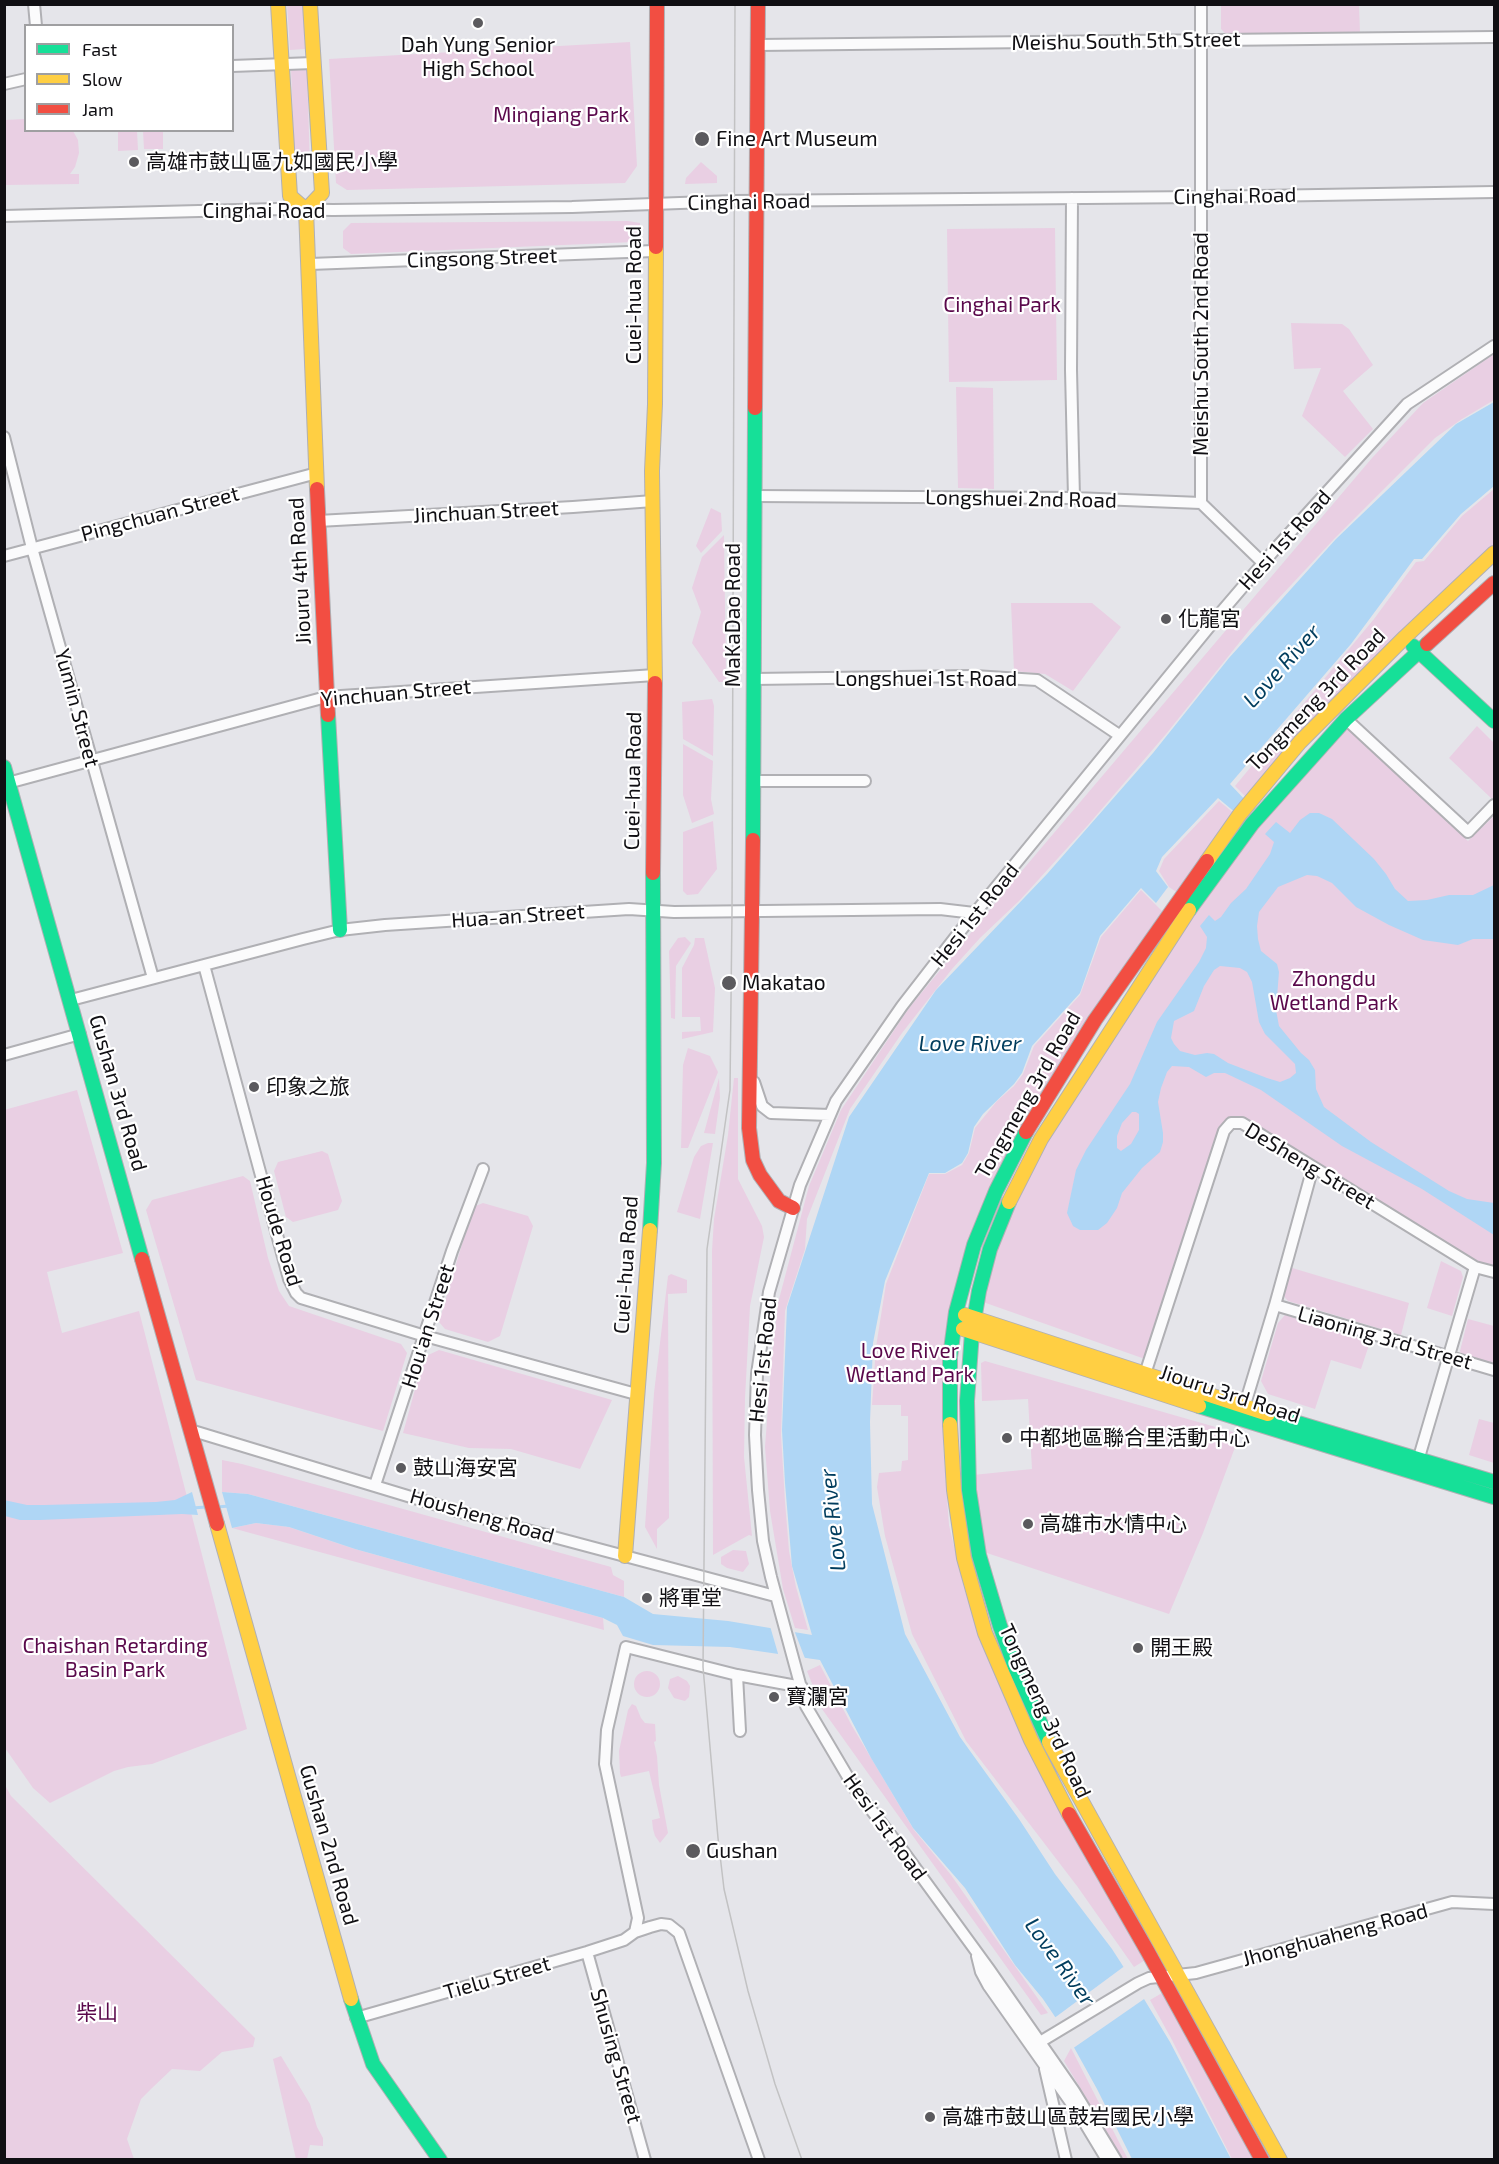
<!DOCTYPE html>
<meta charset="utf-8">
<style>
body{margin:0}
#map{position:relative;width:1499px;height:2164px;overflow:hidden;background:#e5e5ea;font-family:"Exo 2",sans-serif}
canvas{display:block}
.frame{position:absolute;inset:0;border:6px solid #100f13;pointer-events:none}
.legend{position:absolute;left:24px;top:24px;width:210px;height:108px;box-sizing:border-box;background:#fff;border:2px solid #9f9fa1;margin:0;padding:8px 10px;list-style:none;font-size:18px;color:#100f13}
.legend li{display:flex;align-items:center;gap:12px;height:30px}
.legend b{width:30px;border:2px solid #9f9fa1}
</style>
<div id="map">
<canvas width="1499" height="2164"></canvas>
<div class="frame"></div>
<ul class="legend">
<li><b style="height:8px;background:#16e098"></b>Fast</li>
<li><b style="height:8px;background:#ffcf43"></b>Slow</li>
<li><b style="height:8px;background:#f24e42"></b>Jam</li>
</ul>
</div>
<script>
const g = document.querySelector('canvas').getContext('2d');
g.lineJoin = 'round';
function fill(path, color) {
  g.fillStyle = color;
  g.fill(path, 'evenodd');
}
function poly(rows) {
  const path = new Path2D();
  for (const r of rows) {
    if (r.length === 3) {
      path.moveTo(r[0] + r[2], r[1]);
      path.arc(r[0], r[1], r[2], 0, 2 * Math.PI);
      continue;
    }
    path.moveTo(r[0], r[1]);
    for (let i = 2; i < r.length; i += 2) path.lineTo(r[i], r[i + 1]);
  }
  return path;
}
function stroke(path, color, width, dash) {
  g.strokeStyle = color;
  g.lineWidth = width;
  g.lineCap = dash ? 'butt' : 'round';
  g.setLineDash(dash || []);
  g.stroke(path);
}
function drawText(font, color, halo, rows, align = 'center') {
  g.font = font + ' "Exo 2","Noto Sans TC",sans-serif';
  g.lineWidth = 4.5;
  g.setLineDash([]);
  g.textBaseline = 'middle';
  g.strokeStyle = halo;
  g.fillStyle = color;
  for (const [text, x, y, turn = 0] of rows) {
    g.save();
    g.translate(x, y);
    g.rotate((+turn || 0) * Math.PI / 180);
    g.textAlign = isNaN(turn) ? turn : align;
    if (halo) g.strokeText(text, 0, 0);
    g.fillText(text, 0, 0);
    g.restore();
  }
}
const green = poly([
 [287,5,303,5,305,49,290,50],
 [1221,5,1359,5,1360,33,1226,34,1221,29],
 [630,42,637,166,625,183,347,190,336,183,329,59],
 [291,69,307,69,310,168,295,169],
 [25,119,26,130,73,131,78,140,79,153,75,167,70,174,79,174,79,184,5,185,5,120],
 [118,131,137,131,138,150,118,151],
 [143,131,163,131,163,149,144,149],
 [701,162,717,176,717,183,685,184,686,178],
 [628,221,640,223,640,238,634,242,351,254,343,248,343,231,351,223],
 [1055,228,1057,380,949,382,947,229],
 [1291,323,1342,324,1349,329,1373,365,1343,391,1373,429,1345,457,1302,416,1321,368,1294,369],
 [1494,354,1494,400,1462,419,1435,438,1334,539,1251,628,1166,734,1088,825,1020,900,980,938,952,969,902,1033,850,1109,807,1219,805,1249,785,1311,781,1435,785,1502,789,1551,796,1587,808,1630,795,1628,783,1589,770,1511,765,1447,772,1354,778,1303,809,1186,841,1110,909,1008,1020,873,1372,458,1423,403],
 [956,387,993,388,994,489,958,488],
 [1494,489,1494,550,1249,800,1235,786,1374,619,1416,562,1424,561,1462,516],
 [711,508,721,513,722,531,701,553,696,546],
 [724,535,726,682,719,682,692,643,701,612,692,588,702,557],
 [1011,603,1092,603,1121,627,1073,691,1045,674,1014,671],
 [712,699,714,706,713,756,683,739,682,702],
 [1345,726,1468,841,1494,816,1494,1272,1475,1266,1232,1123,1145,1359,983,1302,998,1241,1043,1148,1186,922,1257,827],
 [1477,726,1494,743,1494,796,1492,799,1449,758],
 [683,744,713,761,711,799,714,814,692,823,683,795],
 [1219,801,1236,815,1178,893,1169,887,1159,871,1164,859],
 [713,821,717,869,698,894,687,895,683,891,683,832],
 [1141,890,1163,912,1024,1125,998,1168,977,1219,945,1412,943,1445,949,1525,964,1588,981,1640,1147,1959,1134,1967,1077,1886,966,1741,912,1634,885,1536,877,1487,879,1473,901,1471,902,1461,908,1460,908,1416,901,1416,901,1405,872,1405,876,1347,886,1284,929,1174,945,1174,962,1165,969,1153,975,1128,997,1101,1014,1086,1023,1074,1034,1046,1080,995,1101,937],
 [685,937,691,943,676,966,675,1019,671,1018,669,951,678,938],
 [695,938,704,938,715,988,713,1032,682,1039,682,1032,701,1031,700,1017,682,1017,682,968,694,945],
 [688,1048,710,1056,718,1072,688,1148,681,1148,683,1065],
 [719,1078,720,1098,715,1134,704,1133],
 [734,1078,738,1078,738,1179,762,1226,764,1237,750,1306,745,1398,744,1457,752,1536,749,1535,713,1555,712,1251,714,1219,728,1135],
 [77,1090,123,1253,47,1272,62,1333,139,1311,247,1729,152,1764,128,1767,114,1771,50,1803,33,1788,5,1748,4,1110],
 [708,1143,713,1143,700,1219,677,1212,694,1157,701,1146],
 [322,1151,328,1154,342,1201,338,1210,293,1222,286,1217,274,1171,278,1162],
 [243,1176,250,1181,268,1258,279,1291,289,1306,401,1344,407,1353,383,1431,196,1380,146,1210,152,1200],
 [483,1203,528,1216,533,1226,500,1336,488,1342,445,1329,439,1322,473,1207],
 [1441,1261,1461,1271,1463,1277,1452,1316,1427,1308],
 [1289,1267,1409,1303,1401,1335,1288,1301,1283,1295],
 [671,1274,687,1280,687,1293,668,1294,669,1518,657,1529,657,1549,645,1527,654,1393,668,1276],
 [1285,1315,1370,1342,1361,1369,1331,1360,1315,1409,1268,1394,1261,1381,1278,1323],
 [1468,1319,1494,1326,1494,1364,1461,1354,1460,1351],
 [439,1350,612,1400,580,1469,511,1449,469,1448,403,1433,424,1357],
 [985,1361,1240,1434,1203,1533,1169,1614,984,1552,973,1475,1032,1469,1028,1399,982,1401,981,1363],
 [1479,1419,1494,1423,1494,1463,1469,1455],
 [222,1460,242,1464,611,1567,613,1575,624,1581,624,1597,248,1494,222,1492],
 [256,1523,289,1527,355,1549,603,1618,604,1630,232,1528],
 [733,1550,746,1551,749,1564,743,1572,727,1568,721,1564,721,1557],
 [820,1665,852,1726,914,1830,951,1875,1048,2013,1041,2015,822,1709,807,1671],
 [647,1684,13],
 [678,1676,687,1681,690,1686,689,1697,685,1701,674,1698,668,1688,670,1679],
 [632,1704,636,1706,641,1718,645,1723,655,1724,656,1741,654,1742,657,1756,659,1785,668,1833,660,1843,655,1836,653,1829,652,1820,660,1818,649,1771,621,1777,620,1773,619,1751,628,1710],
 [5,1785,11,1796,255,2038,253,2047,222,2052,200,2071,172,2069,151,2089,141,2099,127,2139,134,2159,5,2159],
 [1162,1993,1254,2159,1232,2159,1172,2040,1150,2000],
 [1071,2048,1121,2146,1128,2159,1123,2159,1064,2061],
 [281,2056,310,2104,317,2127,323,2138,323,2146,310,2145,307,2159,296,2159,273,2059]
]);
const water = poly([
 [1494,402,1494,486,1461,514,1422,559,1414,559,1351,644,1230,784,1247,802,1237,814,1218,798,1162,857,1156,871,1168,887,1156,903,1141,888,1100,936,1080,993,1032,1046,1022,1073,1014,1084,983,1114,974,1127,968,1153,962,1163,945,1173,929,1173,885,1281,873,1343,870,1422,872,1504,905,1634,960,1737,1019,1819,1055,1874,1112,1949,1141,1994,1170,2042,1231,2159,1132,2159,1097,2089,1066,2033,1043,1999,1015,1965,965,1888,913,1828,871,1758,820,1660,730,1647,653,1645,623,1636,617,1625,603,1618,355,1549,289,1527,256,1523,232,1528,222,1492,248,1494,624,1597,653,1614,728,1621,812,1635,792,1566,785,1483,782,1430,787,1307,849,1117,936,990,1047,874,1153,753,1229,658,1336,539,1456,424],
 [1310,813,1319,813,1332,819,1374,859,1386,874,1395,889,1408,901,1427,900,1449,895,1473,895,1494,885,1494,939,1473,939,1458,945,1423,940,1389,925,1356,907,1332,883,1317,876,1307,875,1278,887,1259,912,1257,926,1258,939,1261,951,1277,964,1279,972,1276,1010,1279,1026,1301,1053,1309,1060,1315,1070,1316,1089,1324,1107,1371,1142,1449,1191,1467,1199,1494,1203,1494,1235,1422,1189,1342,1146,1261,1090,1225,1073,1214,1073,1206,1077,1189,1067,1172,1066,1167,1072,1161,1088,1158,1102,1163,1133,1163,1142,1160,1152,1142,1168,1122,1193,1117,1208,1107,1223,1098,1230,1080,1230,1073,1226,1067,1213,1076,1170,1086,1150,1130,1084,1157,1022,1199,962,1206,948,1207,937,1200,926,1209,915,1215,921,1221,917,1231,903,1246,889,1270,854,1274,842,1265,834,1276,822,1290,833,1300,820],
 [1220,966,1240,968,1247,972,1252,982,1259,1022,1265,1034,1295,1064,1296,1073,1290,1078,1280,1082,1267,1078,1228,1063,1214,1054,1207,1053,1195,1055,1180,1051,1174,1044,1171,1038,1174,1021,1194,1011,1204,986,1214,970],
 [1132,1112,1136,1112,1139,1114,1139,1130,1131,1144,1121,1151,1117,1148,1117,1136,1122,1123],
 [192,1492,198,1515,182,1514,40,1520,20,1520,5,1516,4,1500,27,1505,44,1505,156,1502,175,1500]
]);
const pier = poly([
 [770,1626,794,1630,806,1661,779,1657],
 [1126,1965,1147,1997,1072,2049,1053,2019]
]);
const stream = poly([
 [216,1507,230,1506],
 [192,1508,206,1507]
]);
const street = poly([
 [34,4,36,26],
 [758,45,1494,37],
 [232,66,313,63],
 [4,84,26,79],
 [1072,198,1071,370,1074,498],
 [4,216,277,209,333,210,572,207,734,201,1201,197,1494,192],
 [310,264,654,251],
 [4,437,32,548,153,978],
 [755,496,1074,498,1201,503,1263,563],
 [1201,503,1201,4],
 [318,521,573,507,653,501],
 [4,556,317,473],
 [753,679,974,676,1037,680,1119,735],
 [1346,719,1468,832,1494,805],
 [754,781,865,781],
 [4,784,326,697,655,675],
 [204,965,289,1279,296,1293,301,1298,425,1336,636,1394],
 [71,1000,303,939,340,930,385,925,629,909,674,912,940,909,974,913],
 [4,1055,80,1034],
 [754,1082,762,1106,771,1113,830,1115],
 [1275,1305,1494,1370],
 [1145,1374,1224,1131,1231,1123,1242,1123,1475,1267,1494,1272],
 [1243,1411,1275,1305,1313,1167],
 [190,1430,467,1514,775,1596],
 [1417,1464,1475,1267],
 [375,1485,452,1251,483,1169],
 [737,1675,740,1731],
 [635,1932,638,1918,605,1764,607,1730,626,1647,737,1675,802,1687],
 [587,1952,645,2160],
 [977,1956,981,1972,988,1985,1081,2117,1107,2160],
 [356,2018,587,1952,624,1940,635,1932,650,1927,661,1924,669,1925,679,1933,759,2160],
 [1040,2042,1138,1983,1149,1978,1196,1973,1452,1902,1494,1904],
 [1045,2069,1066,2160],
 [1116,2160,1074,2091,989,1969,900,1847,855,1789,806,1706,771,1577,763,1541,758,1490,755,1435,757,1374,769,1292,800,1185,836,1101,902,1006,957,935,1223,610,1276,548,1407,404,1494,346]
]);
const fast = poly([
 [1413,646,1494,721],
 [328,715,340,930],
 [4,767,142,1259],
 [753,840,755,408],
 [1189,910,1252,824,1346,719,1427,644],
 [1009,1202,990,1249,979,1291,972,1332,967,1401,969,1490,979,1555,1000,1626,1015,1667,1049,1742],
 [650,1230,654,1163,653,873],
 [1199,1406,1494,1497],
 [1268,1414,1494,1482],
 [950,1424,950,1357,956,1312,974,1245,996,1191,1026,1132],
 [351,1999,373,2064,440,2160]
]);
const slow = poly([
 [278,4,290,196,306,210],
 [310,4,322,193,306,210,317,489],
 [655,683,652,471,655,404,656,247],
 [1207,861,1240,814,1300,742,1405,637,1494,553],
 [1009,1202,1041,1139,1189,910],
 [965,1315,1268,1414],
 [963,1329,1199,1406],
 [950,1424,954,1490,964,1558,985,1633,1031,1740,1069,1814],
 [217,1524,351,1999],
 [625,1556,650,1230],
 [1049,1742,1280,2160]
]);
const jam = poly([
 [656,247,657,4],
 [755,408,758,4],
 [317,489,328,715],
 [1427,644,1494,583],
 [753,840,749,1128,753,1160,760,1175,779,1201,793,1208],
 [653,873,655,683],
 [1026,1132,1095,1020,1207,861],
 [142,1259,217,1524],
 [1069,1814,1148,1952,1262,2160]
]);
const tram = poly([
 [735,4,732,911,730,1090,707,1249,703,1667,718,1838,724,1889,748,1991,775,2084,802,2160]
]);
const markers = [
 [478,23,6,"#5b5a5e"],
 [702,139,8,"#5b5a5e"],
 [134,162,6,"#5b5a5e"],
 [1166,619,6,"#5b5a5e"],
 [729,983,8,"#5b5a5e"],
 [254,1087,6,"#5b5a5e"],
 [1007,1438,6,"#5b5a5e"],
 [401,1468,6,"#5b5a5e"],
 [1028,1524,6,"#5b5a5e"],
 [647,1598,6,"#5b5a5e"],
 [1138,1648,6,"#5b5a5e"],
 [774,1697,6,"#5b5a5e"],
 [693,1851,8,"#5b5a5e"],
 [930,2117,6,"#5b5a5e"]
];
const streetNames = [
 ["Meishu South 5th Street",1126,41,-1],
 ["Cinghai Road",1235,196,-1],
 ["Cinghai Road",749,202,-1],
 ["Cinghai Road",264,211],
 ["Cingsong Street",482,258,-2],
 ["Cuei-hua Road",634,295,-90],
 ["Meishu South 2nd Road",1201,344,-90],
 ["Longshuei 2nd Road",1021,499,1],
 ["Jinchuan Street",486,512,-3],
 ["Pingchuan Street",160,514,-15],
 ["Hesi 1st Road",1285,540,-48],
 ["Jiouru 4th Road",300,571,-93],
 ["MaKaDao Road",733,615,-90],
 ["Longshuei 1st Road",926,679],
 ["Yinchuan Street",396,693,-5],
 ["Tongmeng 3rd Road",1316,700,-46],
 ["Yumin Street",77,708,75],
 ["Cuei-hua Road",633,781,-89],
 ["Hesi 1st Road",975,915,-51],
 ["Hua-an Street",518,916,-4],
 ["Gushan 3rd Road",118,1093,74],
 ["Tongmeng 3rd Road",1028,1095,-60],
 ["DeSheng Street",1310,1166,31],
 ["Houde Road",279,1231,73],
 ["Cuei-hua Road",626,1265,-86],
 ["Hou'an Street",428,1326,-72],
 ["Liaoning 3rd Street",1385,1338,16],
 ["Hesi 1st Road",763,1360,-84],
 ["Jiouru 3rd Road",1230,1394,18],
 ["Housheng Road",482,1516,16],
 ["Tongmeng 3rd Road",1045,1711,65],
 ["Hesi 1st Road",885,1827,54],
 ["Gushan 2nd Road",329,1845,74],
 ["Jhonghuaheng Road",1335,1935,-15],
 ["Tielu Street",497,1978,-16],
 ["Shusing Street",616,2056,74]
];
const poiNames = [
 ["Dah Yung Senior",478,45,"center"],
 ["High School",478,69,"center"],
 ["Fine Art Museum",716,139],
 ["高雄市鼓山區九如國民小學",146,162],
 ["化龍宮",1178,619],
 ["Makatao",742,983],
 ["印象之旅",266,1087],
 ["中都地區聯合里活動中心",1019,1438],
 ["鼓山海安宮",413,1468],
 ["高雄市水情中心",1040,1524],
 ["將軍堂",659,1598],
 ["開王殿",1150,1648],
 ["寶瀾宮",786,1697],
 ["Gushan",706,1851],
 ["高雄市鼓山區鼓岩國民小學",942,2117]
];
const parkNames = [
 ["Minqiang Park",561,115],
 ["Cinghai Park",1002,305],
 ["Zhongdu",1334,979],
 ["Wetland Park",1334,1003],
 ["Love River",910,1351],
 ["Wetland Park",910,1375],
 ["Chaishan Retarding",115,1646],
 ["Basin Park",115,1670],
 ["柴山",97,2013]
];
const waterNames = [
 ["Love River",1282,666,-48],
 ["Love River",970,1044],
 ["Love River",833,1520,-96],
 ["Love River",1060,1962,54]
];
fill(green, '#e9cfe3');
fill(water, '#afd6f5');
fill(pier, '#e5e5ea');
stroke(stream, '#afd6f5', 3);
stroke(street, '#b0b0b4', 14);
stroke(fast, '#b0b0b4', 16);
stroke(slow, '#b0b0b4', 16);
stroke(jam, '#b0b0b4', 16);
stroke(street, '#fbfbfc', 10);
stroke(fast, '#16e098', 14);
stroke(slow, '#ffcf43', 14);
stroke(jam, '#f24e42', 14);
stroke(tram, '#c2c2c3', 1.5);
for (const [x, y, r, color] of markers) {
  const dot = new Path2D();
  dot.arc(x, y, r, 0, 2 * Math.PI);
  g.fillStyle = color;
  g.fill(dot);
  stroke(dot, '#fff', 2);
}
drawText('21px', '#100f13', '#fff', streetNames);
drawText('21px', '#100f13', '#fff', poiNames, 'left');
drawText('21px', '#5a084b', '#fff', parkNames);
drawText('italic 22px', '#013d5e', '#fff', waterNames);
</script>
